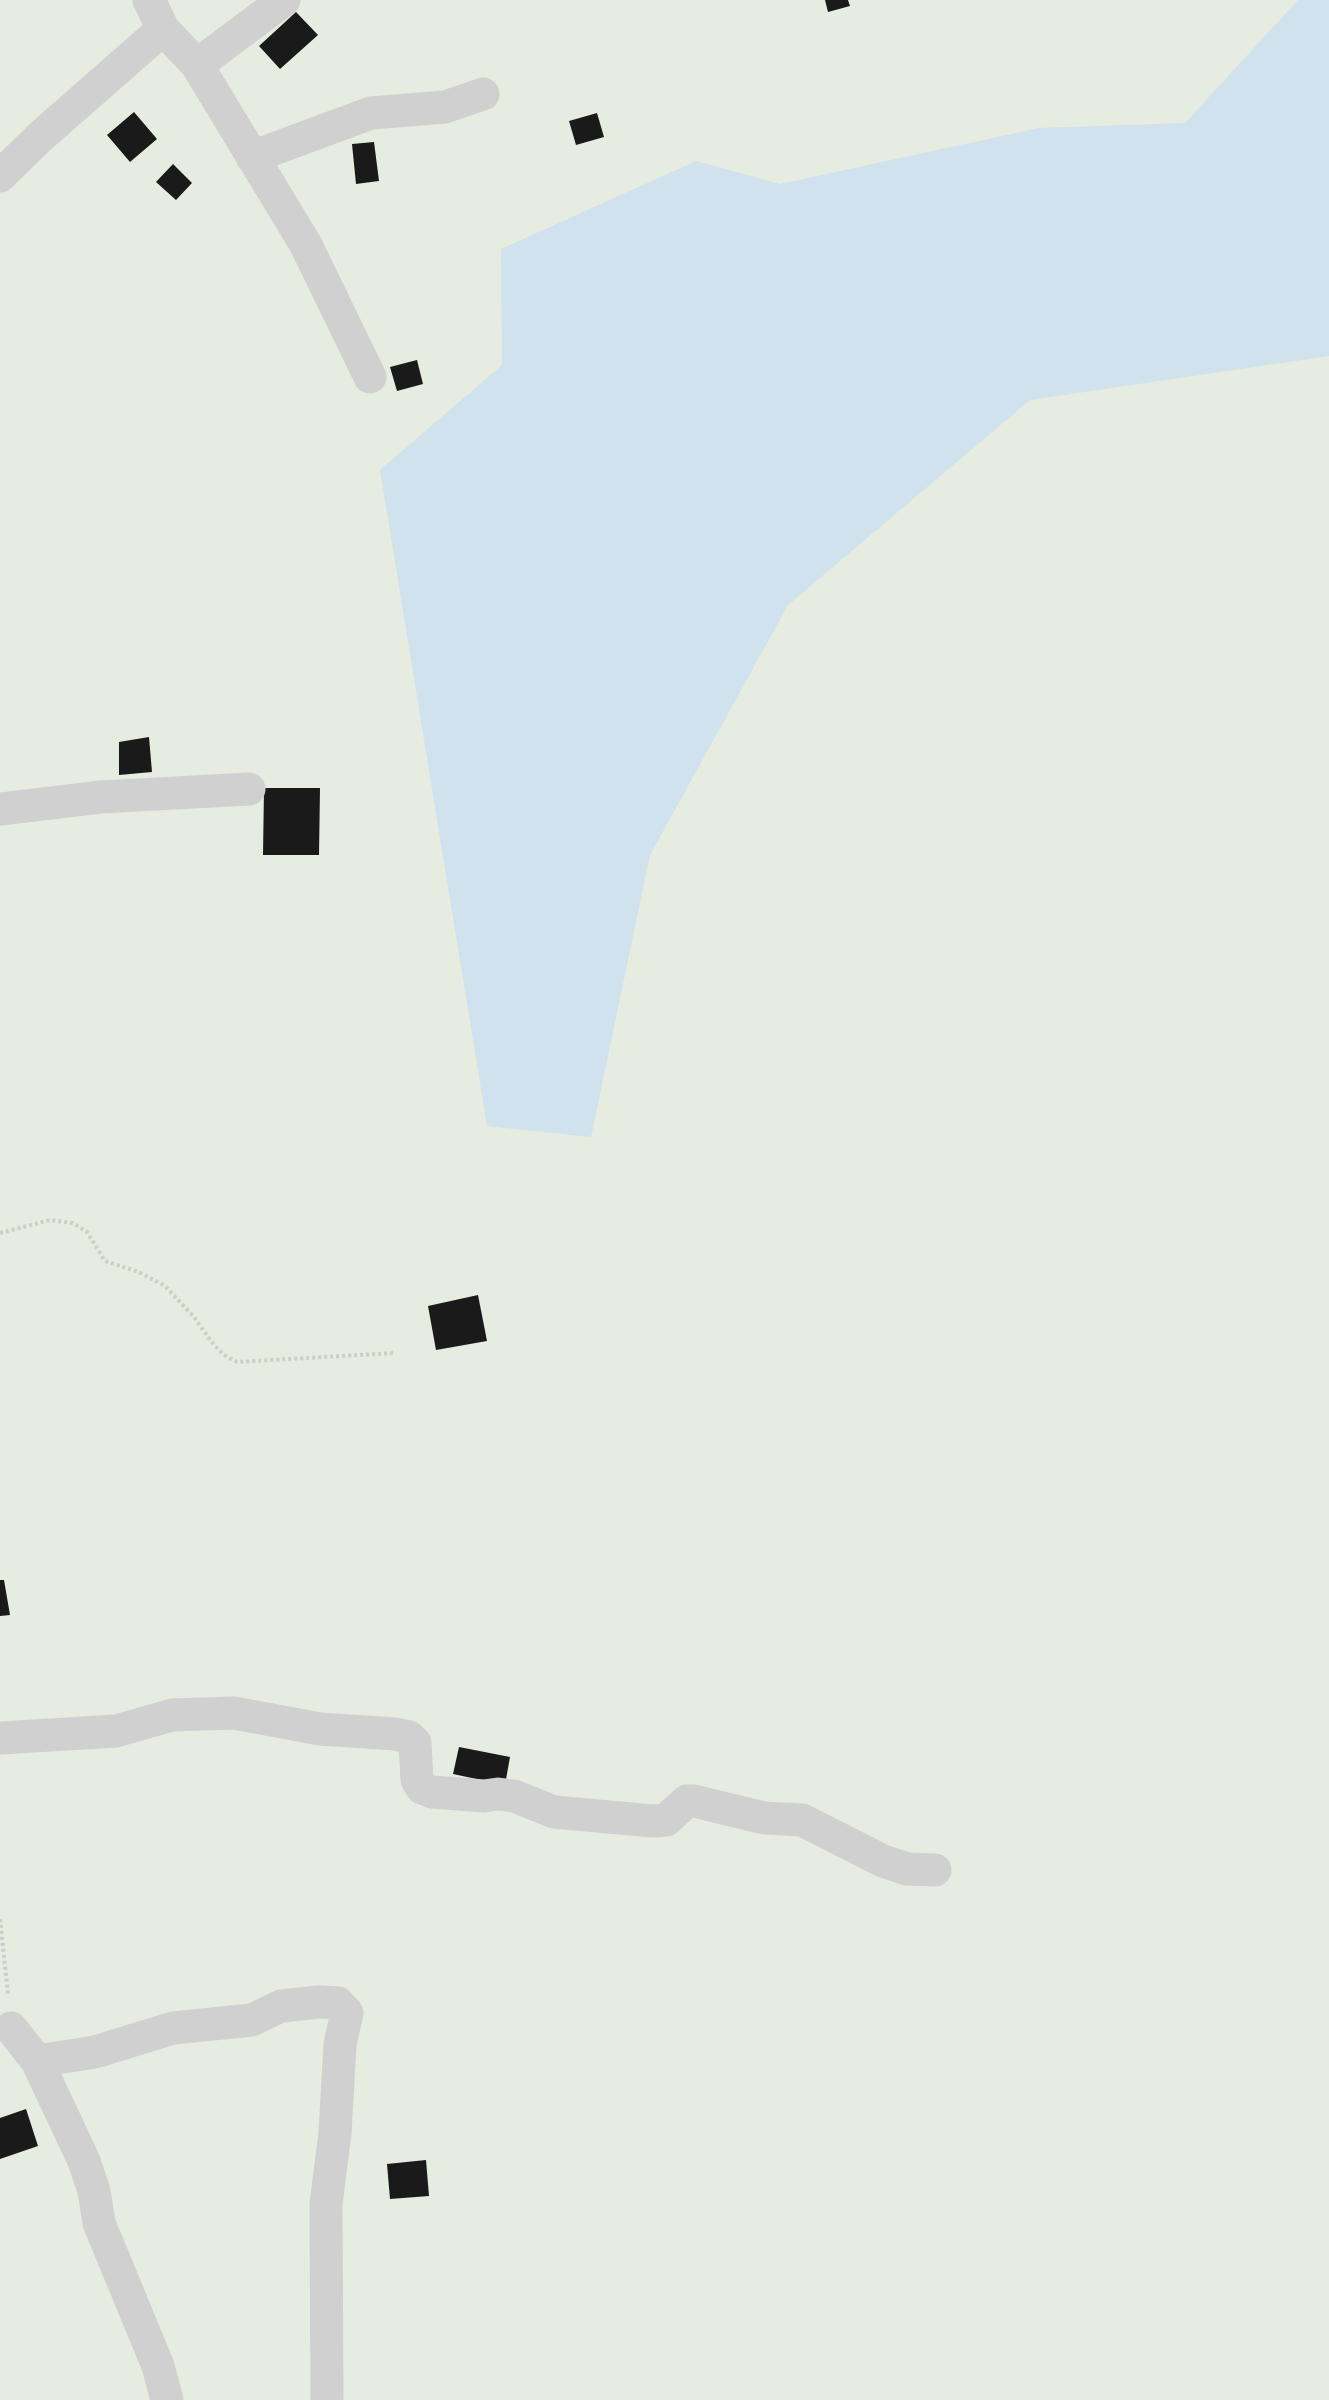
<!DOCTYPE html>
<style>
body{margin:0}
canvas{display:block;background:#fff}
</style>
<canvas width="1329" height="2400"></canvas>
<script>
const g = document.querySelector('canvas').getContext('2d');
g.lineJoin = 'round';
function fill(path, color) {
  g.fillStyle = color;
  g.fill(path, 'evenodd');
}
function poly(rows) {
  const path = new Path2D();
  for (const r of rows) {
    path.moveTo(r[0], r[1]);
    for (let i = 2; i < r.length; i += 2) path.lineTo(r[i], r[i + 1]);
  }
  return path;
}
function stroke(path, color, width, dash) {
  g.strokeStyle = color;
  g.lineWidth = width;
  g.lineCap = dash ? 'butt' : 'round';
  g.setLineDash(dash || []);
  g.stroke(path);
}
const green = poly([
 [0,0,1329,0,1329,2400,0,2400]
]);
const water = poly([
 [1298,0,1329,0,1329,356,1030,400,788,605,650,855,591,1137,487,1126,380,470,502,365,501,249,696,161,780,184,1039,128,1185,123]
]);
const building = poly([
 [825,0,848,0,850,6,828,12],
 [296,12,318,35,280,69,259,46],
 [134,112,157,139,130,162,107,135],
 [597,113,604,137,576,145,569,121],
 [374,142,379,181,356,184,352,144],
 [173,164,192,183,176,200,156,182],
 [417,360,423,384,397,391,390,367],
 [149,737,152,772,119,775,119,742],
 [264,788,320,788,319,855,263,855],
 [478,1295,487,1341,436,1350,428,1306],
 [0,1580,4,1580,10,1615,0,1616],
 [459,1747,510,1757,505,1785,453,1774],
 [26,2109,38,2146,0,2159,0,2118],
 [426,2160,429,2196,390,2199,387,2164]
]);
const path = poly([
 [0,1233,50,1220,73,1223,87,1232,105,1261,139,1272,165,1286,194,1317,214,1345,224,1355,237,1362,394,1353],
 [0,1919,8,1994]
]);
const minor = poly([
 [149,0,163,29,197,65,306,245,370,377],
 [197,65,284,0],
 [252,157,371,113,445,107,483,94],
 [0,176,40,137,163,29],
 [0,809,101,797,249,789],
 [0,1738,116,1731,172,1715,234,1713,320,1729,395,1734,409,1737,415,1743,417,1780,422,1788,432,1792,484,1796,498,1794,514,1796,554,1812,653,1821,666,1820,687,1801,694,1801,764,1818,802,1820,883,1861,907,1869,935,1870],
 [11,2028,37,2061,84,2161,94,2191,99,2223,158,2366,167,2400],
 [37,2061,95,2052,173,2028,252,2020,281,2006,319,2002,338,2003,347,2013,340,2044,335,2133,326,2204,327,2400]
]);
fill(green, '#e6ecdf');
fill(water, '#cfe2ee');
fill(building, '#1a1a1a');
stroke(path, '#cdcdcd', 4, [3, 3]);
stroke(minor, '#d0d0d0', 33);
</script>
